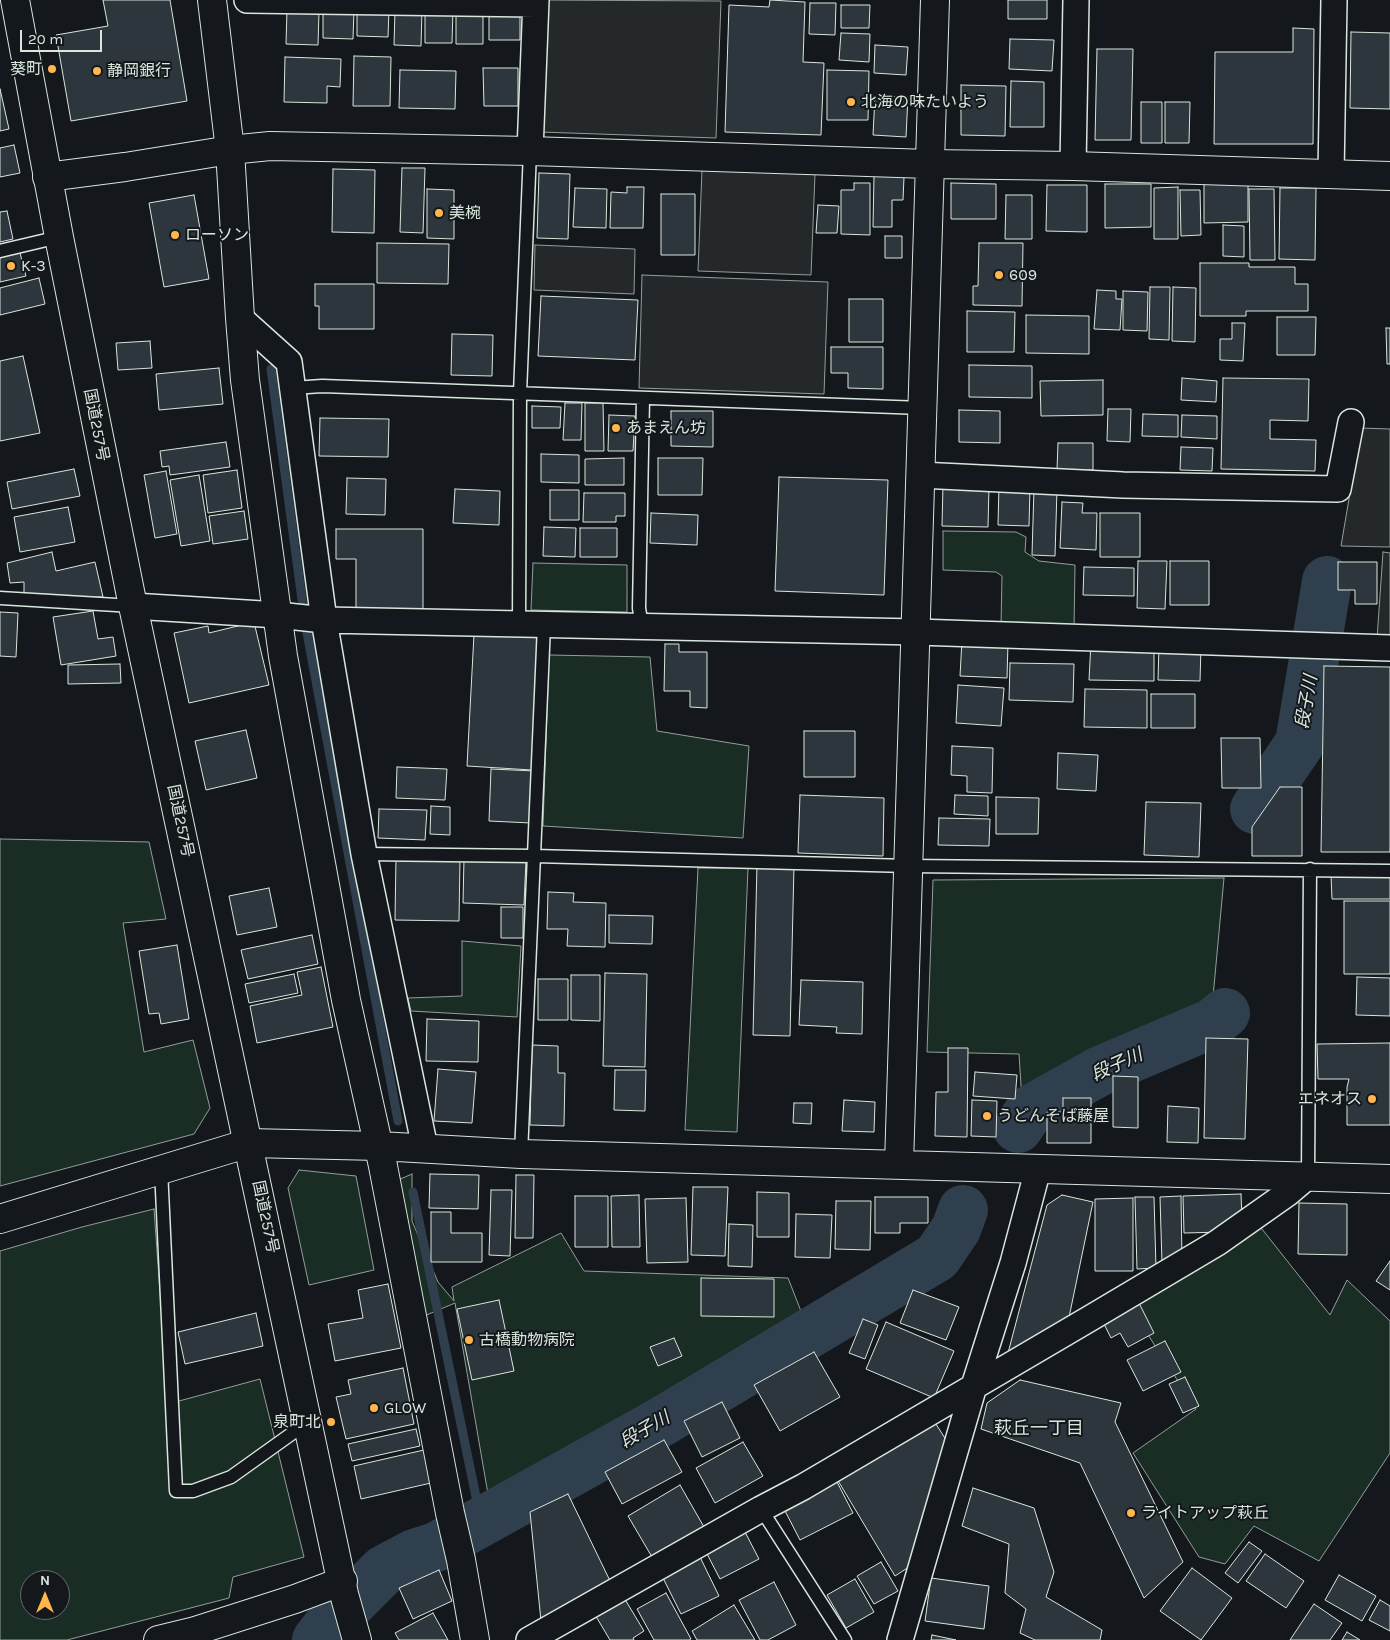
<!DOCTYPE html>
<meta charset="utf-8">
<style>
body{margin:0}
#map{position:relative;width:1390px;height:1640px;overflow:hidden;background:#14181c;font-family:Karla,sans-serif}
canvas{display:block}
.north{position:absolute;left:20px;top:1570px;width:50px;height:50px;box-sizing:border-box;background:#14181c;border:1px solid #626a69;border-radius:50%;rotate:0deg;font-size:14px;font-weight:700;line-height:20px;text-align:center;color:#d8e6dc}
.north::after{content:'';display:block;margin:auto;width:18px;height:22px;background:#ffb74d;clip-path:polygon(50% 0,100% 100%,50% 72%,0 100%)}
.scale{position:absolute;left:20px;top:30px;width:82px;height:22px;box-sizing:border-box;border:2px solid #d8e6dc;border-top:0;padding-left:6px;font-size:15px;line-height:18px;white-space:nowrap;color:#d8e6dc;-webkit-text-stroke:4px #14181c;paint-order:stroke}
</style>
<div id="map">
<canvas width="1390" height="1640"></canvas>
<div class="north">N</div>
<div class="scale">20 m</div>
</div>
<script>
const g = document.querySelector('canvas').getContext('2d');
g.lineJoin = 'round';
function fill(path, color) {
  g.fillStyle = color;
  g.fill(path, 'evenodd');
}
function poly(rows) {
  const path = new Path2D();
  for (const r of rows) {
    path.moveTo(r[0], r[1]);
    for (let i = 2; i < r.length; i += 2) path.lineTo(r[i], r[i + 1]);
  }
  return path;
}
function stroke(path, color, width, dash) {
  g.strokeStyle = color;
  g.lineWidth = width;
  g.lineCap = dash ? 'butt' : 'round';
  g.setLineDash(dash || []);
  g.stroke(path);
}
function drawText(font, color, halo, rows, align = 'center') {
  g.font = font + ' Karla,"Noto Sans JP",sans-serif';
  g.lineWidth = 4;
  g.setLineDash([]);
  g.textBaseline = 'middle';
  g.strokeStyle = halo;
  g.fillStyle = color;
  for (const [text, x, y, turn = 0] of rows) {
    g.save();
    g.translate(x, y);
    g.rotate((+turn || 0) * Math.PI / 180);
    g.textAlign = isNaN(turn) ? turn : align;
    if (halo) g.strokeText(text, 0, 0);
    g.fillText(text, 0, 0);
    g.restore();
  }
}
const green = poly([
 [943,531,1016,532,1026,537,1025,552,1039,561,1075,565,1074,630,1001,625,1002,576,996,572,943,570,943,531],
 [533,563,627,565,627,612,531,610,533,563],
 [549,655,650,657,657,731,749,746,743,838,543,826,549,655],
 [0,839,149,842,166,919,123,923,144,1052,193,1040,210,1108,194,1134,0,1186,0,839],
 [698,868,748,868,737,1132,685,1130,698,868],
 [1224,878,1213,997,1191,1048,1023,1116,1019,1054,927,1052,933,880,1224,878],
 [462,941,521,946,517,1017,411,1011,408,998,462,996,462,941],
 [299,1170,356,1176,374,1270,309,1285,288,1188,299,1170],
 [412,1174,412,1221,438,1282,454,1301,452,1287,561,1233,584,1271,788,1278,806,1324,488,1494,455,1303,410,1322,384,1186,412,1174],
 [154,1209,168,1404,260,1379,304,1557,233,1577,229,1598,67,1640,0,1640,0,1251,82,1227,154,1209],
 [30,1580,60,1580,60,1610,30,1610,30,1580],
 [1258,1224,1330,1315,1347,1280,1390,1321,1390,1453,1319,1561,1254,1526,1225,1564,1199,1557,1133,1453,1196,1409,1130,1307,1258,1224]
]);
const parking = poly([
 [545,0,721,1,716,138,540,132,545,0],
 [702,170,815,174,811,275,698,271,702,170],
 [535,245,635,249,634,294,534,290,535,245],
 [642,275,828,282,824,394,639,388,642,275],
 [1361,428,1390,429,1390,547,1341,546,1361,428],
 [1383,552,1390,553,1390,639,1377,639,1383,552]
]);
const stream = poly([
 [271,369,305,622,398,1121],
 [413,1192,481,1521]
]);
const river = poly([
 [1255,809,1300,743,1327,581],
 [1018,1128,1030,1110,1100,1071,1213,1023,1225,1013],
 [317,1640,327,1627,384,1570,414,1554,436,1547,661,1422,937,1257,956,1229,963,1210]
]);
const building = poly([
 [103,0,170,0,187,101,71,121,56,35,108,26,103,0],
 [770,0,805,2,803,62,824,63,821,135,725,132,729,5,769,7,770,0],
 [1008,0,1047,0,1047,19,1008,19,1008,0],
 [810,3,836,3,835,35,809,34,810,3],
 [841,5,870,5,869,28,841,28,841,5],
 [323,9,354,10,353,39,323,38,323,9],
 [287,10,319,12,318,45,286,44,287,10],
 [357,10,389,10,388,37,357,36,357,10],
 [395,10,422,11,421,46,394,45,395,10],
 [425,10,453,10,452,43,425,43,425,10],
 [456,10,483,11,483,44,456,44,456,10],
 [489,13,520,13,520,40,489,40,489,13],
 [1293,28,1314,29,1313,144,1214,144,1215,52,1293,52,1293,28],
 [1351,32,1390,33,1390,109,1350,108,1351,32],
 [841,33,870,34,869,62,839,60,841,33],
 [1010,39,1054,40,1052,71,1009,69,1010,39],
 [875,45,908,47,906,75,874,73,875,45],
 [1097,49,1133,49,1131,140,1095,140,1097,49],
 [354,56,391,57,390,106,353,106,354,56],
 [285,57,341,59,340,87,327,86,327,103,284,102,285,57],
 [483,68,518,68,518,106,484,106,483,68],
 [400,70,456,71,455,109,399,108,400,70],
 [827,70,869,71,868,120,827,120,827,70],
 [1011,81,1044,82,1044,127,1010,127,1011,81],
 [961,85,1006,86,1005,136,961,135,961,85],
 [0,89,9,129,0,131,0,89],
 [875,96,908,97,906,137,873,135,875,96],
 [1141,102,1162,102,1162,143,1141,143,1141,102],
 [1165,102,1190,102,1189,143,1165,143,1165,102],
 [14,145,20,173,0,177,0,148,14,145],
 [402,168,425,168,423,233,400,232,402,168],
 [333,169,375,170,374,233,332,232,333,169],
 [539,173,570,174,568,239,537,238,539,173],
 [874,176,904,177,903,200,892,200,892,227,873,227,874,176],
 [854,183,870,183,870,235,841,234,841,190,854,190,854,183],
 [951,183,996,184,996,219,951,219,951,183],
 [1105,184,1151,184,1151,227,1105,228,1105,184],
 [1204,184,1248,184,1248,222,1204,223,1204,184],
 [1047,185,1087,185,1087,232,1046,231,1047,185],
 [627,187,644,187,643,228,610,228,611,192,627,193,627,187],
 [1178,187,1178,239,1154,239,1154,188,1178,187],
 [575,188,607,189,606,228,573,227,575,188],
 [1280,188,1316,188,1315,260,1279,259,1280,188],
 [427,189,454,190,454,239,427,238,427,189],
 [1249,189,1274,189,1275,260,1250,260,1249,189],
 [1180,190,1200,190,1201,235,1181,236,1180,190],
 [661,194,695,194,695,255,661,255,661,194],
 [194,195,209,279,164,287,149,203,194,195],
 [1006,195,1032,195,1032,239,1005,239,1006,195],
 [818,205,839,206,837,233,816,233,818,205],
 [7,211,13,239,0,242,0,212,7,211],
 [1223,225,1244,226,1244,257,1223,256,1223,225],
 [885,236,902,236,902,258,885,258,885,236],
 [377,243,449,244,448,284,377,283,377,243],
 [979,243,1023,243,1022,306,973,305,973,286,978,286,979,243],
 [20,253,26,276,0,282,0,257,20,253],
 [1200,263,1249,263,1249,267,1295,267,1295,284,1308,284,1308,311,1246,311,1246,316,1200,316,1200,263],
 [39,278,45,304,0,315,0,288,39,278],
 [315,284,374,284,374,329,319,329,319,306,315,306,315,284],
 [1150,287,1170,287,1169,340,1149,339,1150,287],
 [1173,287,1196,288,1195,342,1172,341,1173,287],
 [1097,290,1116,291,1116,299,1122,299,1120,330,1094,329,1097,290],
 [1123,291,1148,292,1147,331,1123,330,1123,291],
 [541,296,638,300,635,360,538,356,541,296],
 [849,299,883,299,883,342,849,342,849,299],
 [967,311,1015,312,1014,352,967,352,967,311],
 [1026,315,1089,316,1089,354,1026,353,1026,315],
 [1277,317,1316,317,1315,355,1277,355,1277,317],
 [1232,323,1245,323,1243,361,1220,360,1220,339,1232,339,1232,323],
 [1386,328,1390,328,1390,364,1387,364,1386,328],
 [452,334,493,335,492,376,451,375,452,334],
 [150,341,152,368,118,370,116,343,150,341],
 [831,347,883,347,883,389,848,388,848,373,831,373,831,347],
 [23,356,40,433,0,441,0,361,23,356],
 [969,365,1032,366,1032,398,969,397,969,365],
 [219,368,223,404,159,410,156,374,219,368],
 [1182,378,1217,381,1216,402,1181,400,1182,378],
 [1223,378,1309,379,1308,421,1270,420,1270,439,1316,440,1315,471,1221,469,1223,378],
 [1103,380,1103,415,1041,416,1040,381,1103,380],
 [565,403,582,403,581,440,563,440,565,403],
 [585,403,603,403,604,451,585,451,585,403],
 [532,406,561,407,560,428,532,428,532,406],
 [1108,409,1131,409,1130,442,1107,441,1108,409],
 [959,410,1000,411,1000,443,959,442,959,410],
 [671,411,713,411,713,447,671,446,671,411],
 [1143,414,1178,415,1178,437,1142,436,1143,414],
 [609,415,635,416,633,451,608,451,609,415],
 [1182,415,1217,416,1217,439,1181,437,1182,415],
 [320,418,389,419,388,457,319,456,320,418],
 [226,442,230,467,170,475,169,466,162,467,160,451,226,442],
 [1058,443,1093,443,1093,470,1057,470,1058,443],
 [1181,447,1213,448,1212,471,1180,470,1181,447],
 [541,454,579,455,579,483,541,482,541,454],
 [624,458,624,485,585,485,585,459,624,458],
 [658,458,703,458,702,495,658,495,658,458],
 [74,469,80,496,12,509,7,482,74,469],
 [237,470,242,508,208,513,203,475,237,470],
 [166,471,177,534,155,538,144,475,166,471],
 [199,475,210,541,181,546,170,480,199,475],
 [779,477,888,480,884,595,775,591,779,477],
 [347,478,386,479,385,515,346,514,347,478],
 [943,485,989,486,988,527,942,526,943,485],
 [999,486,1030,487,1029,526,998,525,999,486],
 [1034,488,1057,489,1055,556,1032,555,1034,488],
 [455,489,500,491,499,525,453,523,455,489],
 [550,490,579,490,579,520,550,520,550,490],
 [584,493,625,493,625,516,616,516,616,522,583,522,584,493],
 [1062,502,1083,503,1082,513,1097,513,1096,550,1060,548,1062,502],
 [68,507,75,542,20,552,14,517,68,507],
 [244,511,248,539,213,544,209,516,244,511],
 [651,513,698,515,697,545,650,543,651,513],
 [1100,513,1140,513,1140,557,1100,557,1100,513],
 [544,527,576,528,575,557,543,556,544,527],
 [580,528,617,528,617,557,580,557,580,528],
 [336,529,423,529,423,609,356,609,356,559,336,559,336,529],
 [52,552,56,571,95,562,103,597,24,598,24,582,10,583,7,563,52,552],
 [1138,561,1167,561,1165,609,1137,608,1138,561],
 [1170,561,1209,561,1209,605,1170,605,1170,561],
 [1338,562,1377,562,1377,604,1355,604,1355,590,1338,590,1338,562],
 [1084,567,1134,568,1134,596,1083,595,1084,567],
 [93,611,98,639,113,637,116,656,61,665,53,617,93,611],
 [0,612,18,613,16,657,0,656,0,612],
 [254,622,269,685,189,703,174,633,208,626,209,633,254,622],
 [474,634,539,637,532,770,467,766,474,634],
 [962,640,1008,642,1007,678,960,676,962,640],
 [1091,642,1154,644,1154,681,1089,680,1091,642],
 [665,644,679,644,679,652,707,652,707,708,690,707,690,691,664,691,665,644],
 [1159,645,1201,646,1200,681,1158,680,1159,645],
 [1010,663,1074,664,1073,702,1009,700,1010,663],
 [120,664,121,683,68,684,68,665,120,664],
 [1324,666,1390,667,1390,852,1321,852,1324,666],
 [958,685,1004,688,1001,726,956,723,958,685],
 [1085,689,1147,690,1147,728,1084,727,1085,689],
 [1151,694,1195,694,1195,728,1151,728,1151,694],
 [246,730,257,778,206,790,195,741,246,730],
 [804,731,855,731,855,777,804,777,804,731],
 [1221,738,1260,738,1261,788,1222,788,1221,738],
 [952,746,993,748,992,793,967,792,967,776,951,775,952,746],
 [1058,753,1098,755,1096,791,1057,789,1058,753],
 [397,767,447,769,445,800,396,798,397,767],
 [491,769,534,771,531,823,489,821,491,769],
 [1280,787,1302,787,1302,856,1252,856,1252,827,1280,787],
 [800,795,884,798,883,856,798,853,800,795],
 [955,795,988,796,988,816,954,814,955,795],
 [996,797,1039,798,1038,834,996,834,996,797],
 [1146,802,1201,803,1199,857,1144,855,1146,802],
 [431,806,450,807,450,835,430,834,431,806],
 [379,809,427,810,425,840,378,838,379,809],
 [939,818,990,819,989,846,938,845,939,818],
 [396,857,460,858,459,921,395,920,396,857],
 [464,858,526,860,524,905,463,903,464,858],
 [757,864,794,865,790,1036,753,1035,757,864],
 [1331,875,1390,875,1390,899,1332,899,1331,875],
 [269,888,277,927,237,935,229,896,269,888],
 [548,892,574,893,573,902,606,903,605,947,567,946,568,929,547,929,548,892],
 [1344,901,1390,901,1390,974,1344,974,1344,901],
 [501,907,523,907,523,938,501,938,501,907],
 [609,915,653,916,652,944,609,943,609,915],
 [312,935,318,964,248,979,241,950,312,935],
 [177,945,189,1019,161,1024,159,1013,149,1014,139,951,177,945],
 [321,967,333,1027,257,1043,250,1006,302,995,297,972,321,967],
 [605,973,647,974,645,1067,603,1066,605,973],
 [294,974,298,993,249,1003,245,984,294,974],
 [571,975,600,975,600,1021,571,1020,571,975],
 [1357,977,1390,978,1390,1016,1356,1015,1357,977],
 [538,979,568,979,568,1020,538,1020,538,979],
 [801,980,863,982,862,1034,836,1033,837,1027,799,1025,801,980],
 [427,1019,479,1021,478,1062,426,1061,427,1019],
 [1206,1038,1248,1039,1245,1139,1204,1138,1206,1038],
 [1390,1043,1390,1125,1347,1125,1347,1087,1349,1079,1318,1079,1317,1044,1390,1043],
 [532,1045,558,1046,558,1073,565,1073,564,1126,530,1125,532,1045],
 [948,1048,968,1048,967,1137,935,1136,936,1092,948,1092,948,1048],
 [438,1069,476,1072,472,1123,434,1121,438,1069],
 [615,1070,646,1070,645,1111,614,1110,615,1070],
 [975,1072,1017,1075,1015,1099,973,1096,975,1072],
 [1113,1076,1138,1077,1138,1128,1113,1127,1113,1076],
 [1063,1098,1091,1098,1091,1143,1047,1143,1047,1112,1063,1112,1063,1098],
 [844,1100,875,1102,874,1132,842,1131,844,1100],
 [972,1100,997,1101,996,1137,971,1136,972,1100],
 [794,1103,812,1103,811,1124,793,1123,794,1103],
 [1168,1106,1199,1108,1198,1143,1167,1142,1168,1106],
 [430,1174,479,1175,478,1209,429,1208,430,1174],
 [516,1175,534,1175,533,1238,515,1238,516,1175],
 [693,1187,728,1187,725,1256,691,1255,693,1187],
 [491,1190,512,1190,510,1256,489,1255,491,1190],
 [757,1192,789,1193,789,1237,757,1237,757,1192],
 [1241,1194,1242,1219,1224,1232,1184,1233,1183,1196,1241,1194],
 [639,1195,640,1247,612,1247,611,1196,639,1195],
 [1062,1195,1093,1202,1067,1327,1008,1353,1047,1205,1062,1195],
 [575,1196,608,1196,608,1247,575,1247,575,1196],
 [1181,1196,1182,1263,1162,1264,1160,1197,1181,1196],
 [875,1197,928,1197,928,1223,900,1223,900,1233,875,1233,875,1197],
 [1135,1197,1154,1197,1156,1268,1137,1269,1135,1197],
 [686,1198,688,1262,647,1263,645,1199,686,1198],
 [1133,1198,1133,1271,1095,1271,1095,1199,1133,1198],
 [836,1201,871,1201,870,1250,835,1249,836,1201],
 [1299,1203,1347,1204,1347,1255,1298,1254,1299,1203],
 [431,1212,451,1212,451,1233,482,1233,482,1262,431,1262,431,1212],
 [796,1214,832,1215,830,1258,795,1257,796,1214],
 [729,1224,753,1225,752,1267,728,1266,729,1224],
 [1390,1261,1390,1290,1376,1281,1390,1261],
 [701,1278,774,1279,774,1317,701,1316,701,1278],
 [388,1284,401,1348,335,1361,328,1324,363,1318,358,1290,388,1284],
 [913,1290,959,1307,946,1340,900,1323,913,1290],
 [499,1300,514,1371,472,1380,457,1309,499,1300],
 [1139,1303,1154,1333,1128,1347,1120,1333,1111,1338,1103,1322,1139,1303],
 [256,1313,263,1346,185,1364,178,1332,256,1313],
 [863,1319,878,1325,865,1359,849,1353,863,1319],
 [886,1322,954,1351,934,1398,866,1369,886,1322],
 [674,1338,682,1356,658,1366,650,1347,674,1338],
 [1165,1341,1181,1372,1143,1391,1127,1360,1165,1341],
 [814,1352,840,1397,780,1431,754,1385,814,1352],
 [403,1368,414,1424,346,1439,336,1397,351,1394,348,1380,403,1368],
 [1185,1377,1199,1406,1183,1413,1169,1384,1185,1377],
 [1020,1380,1121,1403,1115,1422,1183,1562,1144,1598,1080,1463,981,1429,987,1403,1020,1380],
 [722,1402,740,1438,702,1457,684,1421,722,1402],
 [934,1421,948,1443,912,1565,895,1576,837,1479,934,1421],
 [416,1429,420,1446,352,1461,348,1444,416,1429],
 [664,1440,682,1472,622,1504,605,1472,664,1440],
 [743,1442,763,1476,715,1503,696,1468,743,1442],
 [424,1450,431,1483,361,1499,354,1466,424,1450],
 [836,1480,853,1513,800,1540,783,1507,836,1480],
 [680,1485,704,1527,652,1557,628,1516,680,1485],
 [973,1488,1034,1508,1054,1572,1046,1597,1102,1630,1100,1640,1035,1640,1020,1633,1026,1609,1005,1593,1009,1544,962,1526,973,1488],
 [568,1494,613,1587,541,1621,530,1512,568,1494],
 [744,1530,759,1559,720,1579,705,1550,744,1530],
 [1249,1542,1262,1551,1238,1583,1225,1573,1249,1542],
 [1265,1554,1304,1581,1286,1608,1246,1581,1265,1554],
 [700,1557,719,1596,681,1614,662,1576,700,1557],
 [881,1562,898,1591,874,1604,857,1576,881,1562],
 [1192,1568,1232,1598,1201,1640,1160,1611,1192,1568],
 [439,1570,452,1601,413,1619,399,1588,439,1570],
 [1339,1575,1376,1596,1362,1621,1325,1600,1339,1575],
 [931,1578,989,1586,984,1629,925,1621,931,1578],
 [855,1579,874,1612,846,1628,827,1595,855,1579],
 [774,1582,796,1625,768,1640,760,1640,739,1600,774,1582],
 [666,1593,691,1639,689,1640,654,1640,637,1609,666,1593],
 [623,1596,644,1631,633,1638,634,1640,610,1640,594,1613,623,1596],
 [1380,1600,1390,1606,1390,1631,1369,1620,1380,1600],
 [1314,1604,1342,1623,1330,1640,1290,1640,1314,1604],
 [734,1605,755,1640,697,1640,692,1631,734,1605],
 [433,1613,448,1640,399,1640,395,1633,433,1613],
 [1347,1632,1360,1640,1342,1640,1347,1632],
 [932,1635,956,1640,931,1640,932,1635]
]);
const lane = poly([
 [0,251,59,237],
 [293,388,322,386,922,408],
 [0,598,133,606],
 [519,624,520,393,530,151],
 [642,627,639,608,643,398],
 [364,854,534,856,908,866,1390,871],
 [521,1154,544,625],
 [161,1169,176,1491,193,1491,231,1477,308,1422],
 [1308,1176,1310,869],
 [761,1509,845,1640]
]);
const street = poly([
 [247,0,535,4],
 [530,151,536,0],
 [1073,166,1076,0],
 [1331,174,1334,0],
 [240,318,289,362,324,620,364,854,425,1148],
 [920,475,1123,485,1338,489,1351,422],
 [133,606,278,615,324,620,917,632,1390,648],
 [529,1640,761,1509,803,1487,1089,1319,1217,1243,1288,1193,1308,1176],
 [900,1640,974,1386,1013,1263,1038,1169]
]);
const secondary = poly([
 [212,0,230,150,240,318,245,380,283,656,346,1000,383,1166,450,1513,461,1560,475,1640],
 [47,177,125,167,230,150,270,146,530,151,929,164,1073,166,1390,176],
 [899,1164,935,0],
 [0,1219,249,1143,379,1146,521,1154,1390,1179],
 [158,1640,195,1631,295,1599,343,1581]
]);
const highway = poly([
 [15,0,59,237,133,606,344,1594,357,1640]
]);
const markers = [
 [52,69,5,"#ffb74d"],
 [97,71,5,"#ffb74d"],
 [851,102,5,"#ffb74d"],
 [439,213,5,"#ffb74d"],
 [175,235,5,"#ffb74d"],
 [11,266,5,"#ffb74d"],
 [999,275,5,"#ffb74d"],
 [616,428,5,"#ffb74d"],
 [1372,1099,5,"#ffb74d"],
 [987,1116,5,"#ffb74d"],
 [469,1340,5,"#ffb74d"],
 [374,1408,5,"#ffb74d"],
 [331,1422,5,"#ffb74d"],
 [1131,1513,5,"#ffb74d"]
];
const poiNames = [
 ["葵町",42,69,"right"],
 ["静岡銀行",107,71],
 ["北海の味たいよう",861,102],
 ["美椀",449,213],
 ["ローソン",185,235],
 ["K-3",21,266],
 ["609",1009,275],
 ["あまえん坊",626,428],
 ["エネオス",1362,1099,"right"],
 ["うどんそば藤屋",997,1116],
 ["古橋動物病院",479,1340],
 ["GLOW",384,1408],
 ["泉町北",321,1422,"right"],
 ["ライトアップ萩丘",1141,1513]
];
const streetNames = [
 ["国道257号",96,425,79],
 ["国道257号",180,821,78],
 ["国道257号",265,1217,78]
];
const waterNames = [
 ["段子川",1307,702,-80],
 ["段子川",1117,1065,-24],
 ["段子川",645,1430,-30]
];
const neighbourhoodNames = [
 ["萩丘一丁目",1039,1429]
];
fill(green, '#1a2d24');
stroke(green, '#939e99', 1);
fill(parking, '#24282b');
stroke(parking, '#939e99', 1);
stroke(stream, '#2f3f4d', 9);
stroke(river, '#2f3f4d', 50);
fill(building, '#2c363c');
stroke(building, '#d8e6dc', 1);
stroke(lane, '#d8e6dc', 15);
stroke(street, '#d8e6dc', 28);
stroke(secondary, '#d8e6dc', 30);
stroke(highway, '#d8e6dc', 30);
stroke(lane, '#14181c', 12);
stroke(street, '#14181c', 25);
stroke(secondary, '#14181c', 28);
stroke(highway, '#14181c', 28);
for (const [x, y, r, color] of markers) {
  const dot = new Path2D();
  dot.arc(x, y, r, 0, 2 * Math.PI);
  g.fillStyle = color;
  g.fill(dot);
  stroke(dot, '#14181c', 2);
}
drawText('16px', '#d8e6dc', '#14181c', poiNames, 'left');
drawText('16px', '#d8e6dc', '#14181c', streetNames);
drawText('italic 18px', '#d8e6dc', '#14181c', waterNames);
drawText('18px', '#d8e6dc', '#14181c', neighbourhoodNames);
</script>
